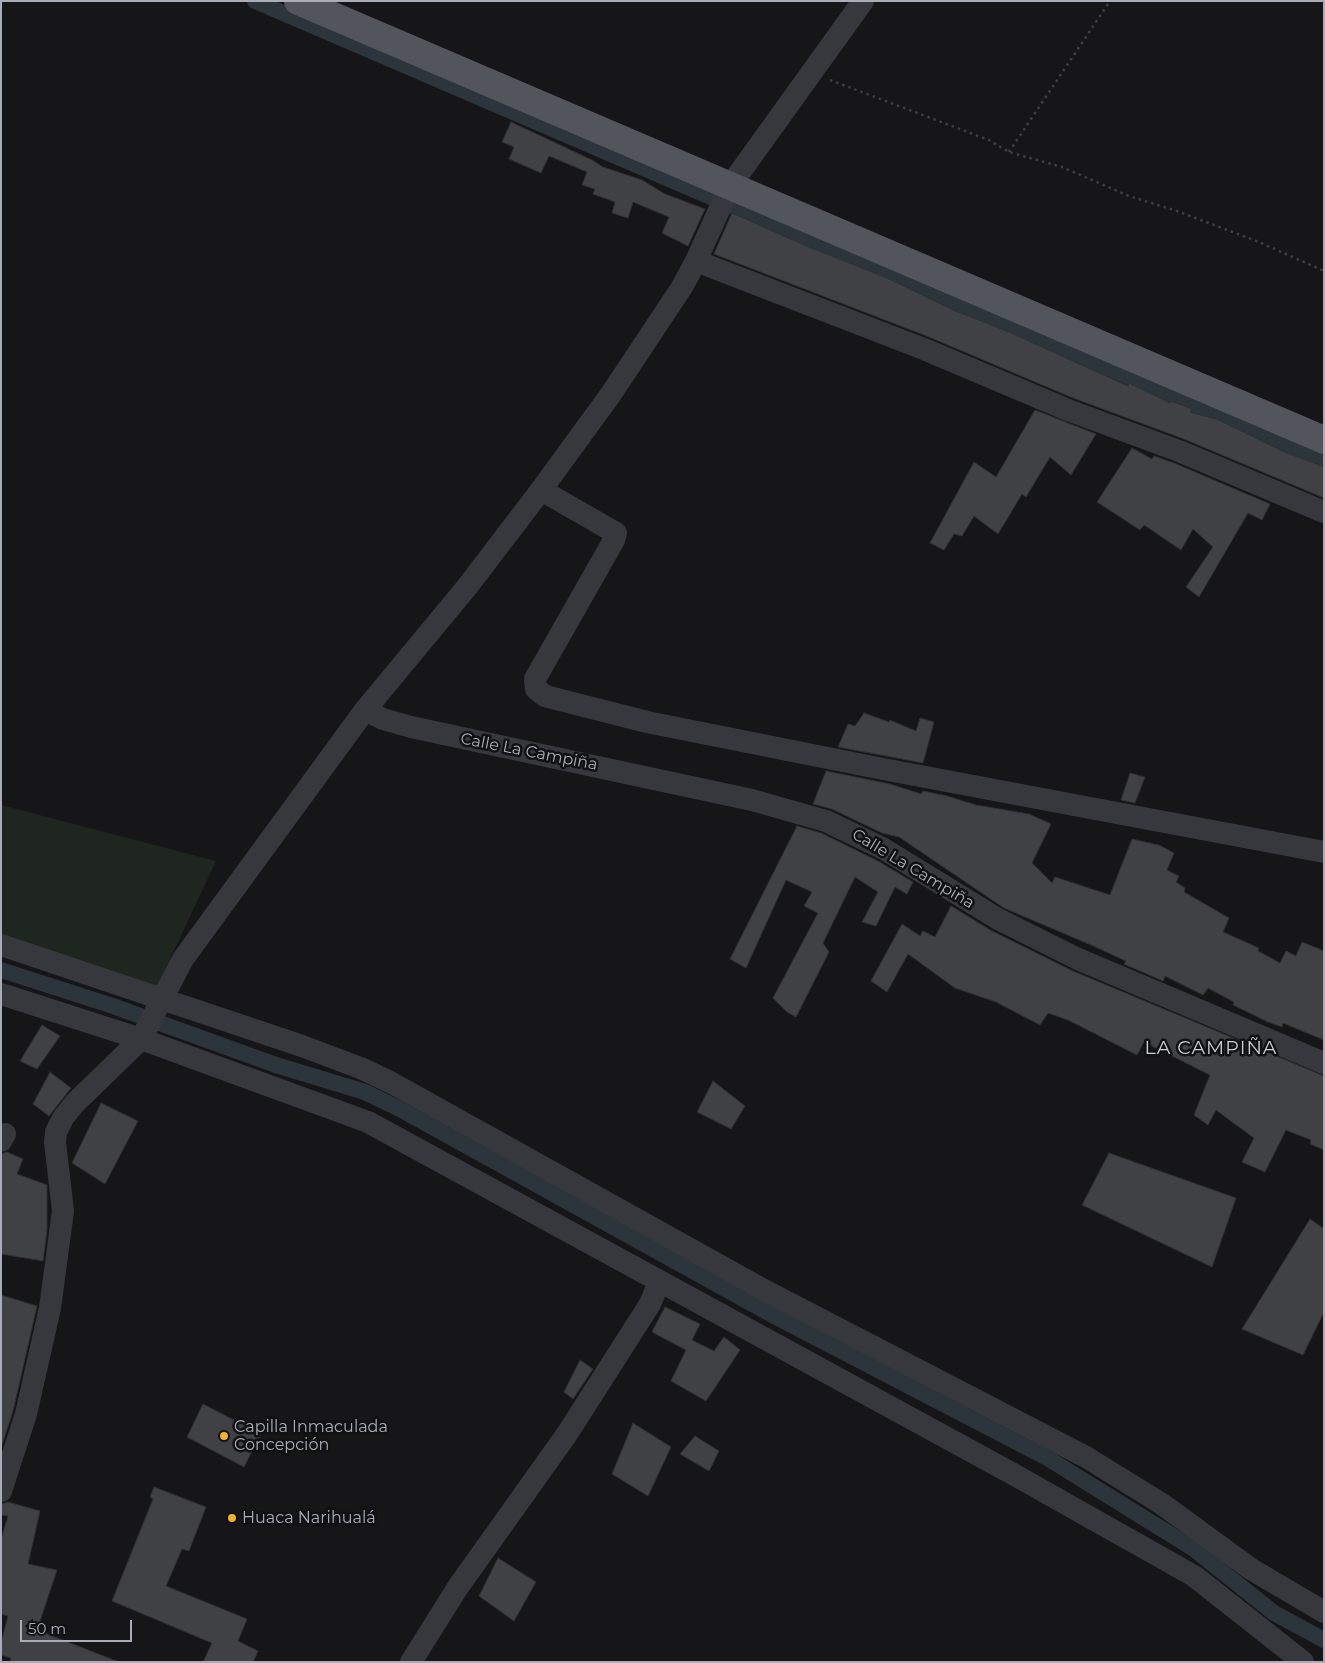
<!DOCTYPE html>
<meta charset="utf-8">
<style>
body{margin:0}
#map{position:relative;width:1325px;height:1663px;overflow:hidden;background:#161618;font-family:Montserrat,sans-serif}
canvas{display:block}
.frame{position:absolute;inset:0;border:2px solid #a8adb8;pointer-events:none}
.scale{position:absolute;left:20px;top:1620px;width:112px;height:22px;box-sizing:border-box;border:2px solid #a8adb8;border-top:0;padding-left:6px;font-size:15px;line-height:18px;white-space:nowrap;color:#a8adb8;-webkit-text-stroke:4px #111113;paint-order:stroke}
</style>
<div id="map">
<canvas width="1325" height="1663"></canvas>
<div class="frame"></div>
<div class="scale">50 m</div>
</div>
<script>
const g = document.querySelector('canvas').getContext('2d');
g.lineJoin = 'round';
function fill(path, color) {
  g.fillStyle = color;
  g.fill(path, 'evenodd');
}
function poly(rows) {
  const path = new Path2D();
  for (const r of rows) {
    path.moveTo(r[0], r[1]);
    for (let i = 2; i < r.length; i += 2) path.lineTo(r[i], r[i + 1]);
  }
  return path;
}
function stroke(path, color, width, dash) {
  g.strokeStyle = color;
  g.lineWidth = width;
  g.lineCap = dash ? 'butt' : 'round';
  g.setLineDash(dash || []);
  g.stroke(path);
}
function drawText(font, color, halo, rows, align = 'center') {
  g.font = font + ' Montserrat,sans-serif';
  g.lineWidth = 5;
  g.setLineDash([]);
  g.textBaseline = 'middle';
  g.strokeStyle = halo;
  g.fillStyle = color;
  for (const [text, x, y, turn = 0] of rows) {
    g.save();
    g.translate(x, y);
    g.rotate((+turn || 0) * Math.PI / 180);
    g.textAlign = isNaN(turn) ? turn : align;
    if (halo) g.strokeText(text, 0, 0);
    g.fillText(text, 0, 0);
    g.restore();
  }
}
const green = poly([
 [1,805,216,861,157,987,1,934]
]);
const canal = poly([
 [255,1,1324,461],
 [1,970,110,1005,276,1065,365,1092,400,1109,776,1317,1049,1459,1194,1549,1274,1613,1324,1640]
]);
const building = poly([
 [511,122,592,160,603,167,642,180,665,194,705,209,688,246,662,233,669,217,633,202,628,218,612,213,615,202,593,194,595,189,582,185,587,172,549,156,541,173,509,159,514,147,502,142,511,122],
 [732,213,804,245,887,278,951,309,1009,332,1128,386,1129,383,1170,403,1171,401,1192,409,1190,412,1219,420,1282,451,1319,465,1324,467,1324,498,1184,439,1073,398,929,337,714,254,732,213],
 [1035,410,1096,434,1071,475,1050,457,1026,497,1022,494,998,534,974,516,962,536,954,534,944,550,930,543,974,462,996,477,1035,410],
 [1132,448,1152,459,1154,456,1174,463,1270,504,1262,520,1248,513,1199,597,1186,587,1213,547,1193,529,1181,550,1144,525,1140,530,1097,502,1132,448],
 [864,713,889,722,890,720,916,731,920,718,934,722,923,763,838,747,848,724,855,726,864,713],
 [826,771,890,784,921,794,923,791,947,796,976,805,1029,814,1051,824,1032,863,1052,883,1055,877,1110,895,1132,839,1159,845,1174,853,1167,870,1179,876,1176,882,1185,888,1184,892,1229,918,1223,932,1259,948,1258,951,1280,963,1286,951,1296,956,1302,942,1324,951,1324,1040,1283,1023,1282,1027,1268,1022,1233,1005,1234,1002,1208,988,1203,995,1165,976,1163,981,1124,964,1126,961,1091,945,1004,908,899,837,882,833,832,809,813,804,826,771],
 [1130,773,1145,777,1135,803,1121,800,1130,773],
 [797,826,821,833,878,861,913,882,907,894,895,887,876,926,862,922,878,892,855,877,823,943,829,952,796,1017,787,1012,773,998,818,913,804,906,812,892,786,880,746,968,730,959,797,826],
 [951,906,992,931,1073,971,1324,1076,1324,1150,1310,1144,1311,1140,1286,1130,1265,1172,1242,1162,1254,1138,1216,1110,1208,1125,1194,1115,1210,1075,1144,1042,1137,1055,1068,1020,1048,1013,1040,1025,996,1002,955,988,908,954,887,992,871,981,902,924,920,936,923,931,935,937,951,906],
 [42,1025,60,1036,37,1069,20,1061,42,1025],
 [50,1072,71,1088,49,1116,33,1104,50,1072],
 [713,1081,745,1106,731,1129,697,1112,713,1081],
 [101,1103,138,1121,105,1184,72,1163,101,1103],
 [7,1152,23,1159,17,1174,47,1185,47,1230,43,1261,1,1254,1,1154,7,1152],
 [1109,1153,1236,1198,1212,1267,1082,1205,1109,1153],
 [1310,1219,1324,1229,1324,1312,1303,1355,1242,1329,1310,1219],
 [1,1295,37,1306,13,1411,1,1448,1,1295],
 [665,1307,700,1324,692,1340,714,1351,724,1337,740,1350,706,1401,671,1381,686,1350,652,1332,665,1307],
 [580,1360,593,1369,573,1399,564,1392,580,1360],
 [203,1404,261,1434,244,1467,187,1437,203,1404],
 [633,1423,671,1447,648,1496,612,1474,633,1423],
 [695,1436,719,1451,709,1471,680,1454,695,1436],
 [154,1487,206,1507,189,1551,182,1549,166,1586,247,1619,238,1641,258,1651,253,1662,203,1662,212,1643,112,1601,153,1499,150,1497,154,1487],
 [8,1502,40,1511,28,1564,57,1570,37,1630,119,1662,10,1662,11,1658,1,1655,1,1643,8,1616,1,1614,1,1539,8,1516,1,1515,1,1504,8,1502],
 [498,1558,536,1582,514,1621,479,1596,498,1558]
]);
const path = poly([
 [830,80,989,140,1009,152,1062,167,1129,196,1177,211,1259,242,1324,271],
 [1009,152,1110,1]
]);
const minor = poly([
 [696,261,924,349,1068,410,1179,451,1324,512],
 [541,490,616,533,614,540,535,679,536,689,545,696,647,722,883,769,1324,852],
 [365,710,383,719,411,727,752,800,826,821,884,849,998,919,1078,959,1324,1063],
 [1,945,302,1046,363,1069,392,1083,764,1290,1086,1457,1162,1504,1251,1569,1324,1612],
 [1,994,141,1039,368,1122,1013,1474,1194,1576,1303,1662],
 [1,1141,5,1134],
 [1,1491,26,1414,50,1308,63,1211,55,1142,56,1132,63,1118,75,1103,141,1039,183,959,365,710,467,587,541,490,611,394,682,287,696,261,730,186,863,1],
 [411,1662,458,1587,567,1434,650,1304,659,1282]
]);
const major = poly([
 [298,1,1324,440]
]);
const markers = [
 [224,1436,5,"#f2b134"],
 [232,1518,5,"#f2b134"]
];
const streetNames = [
 ["Calle La Campiña",529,752,11],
 ["Calle La Campiña",913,869,31]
];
const poiNames = [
 ["Capilla Inmaculada",234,1427],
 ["Concepción",234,1445],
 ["Huaca Narihualá",242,1518]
];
const quarterNames = [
 ["LA CAMPIÑA",1211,1048]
];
fill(green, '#1e261f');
stroke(canal, '#2c353c', 16);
fill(building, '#404145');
stroke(building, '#303034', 1);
stroke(path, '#3d3f44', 2.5, [2.5, 4]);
stroke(minor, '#37383d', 22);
stroke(major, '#53555c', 28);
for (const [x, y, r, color] of markers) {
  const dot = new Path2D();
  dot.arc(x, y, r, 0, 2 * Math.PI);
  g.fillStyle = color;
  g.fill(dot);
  stroke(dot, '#111113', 2);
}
drawText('16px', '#a8adb8', '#111113', streetNames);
drawText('16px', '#a8adb8', '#111113', poiNames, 'left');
g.letterSpacing = '1px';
drawText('19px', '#c9ccd4', '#111113', quarterNames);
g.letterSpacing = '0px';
</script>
